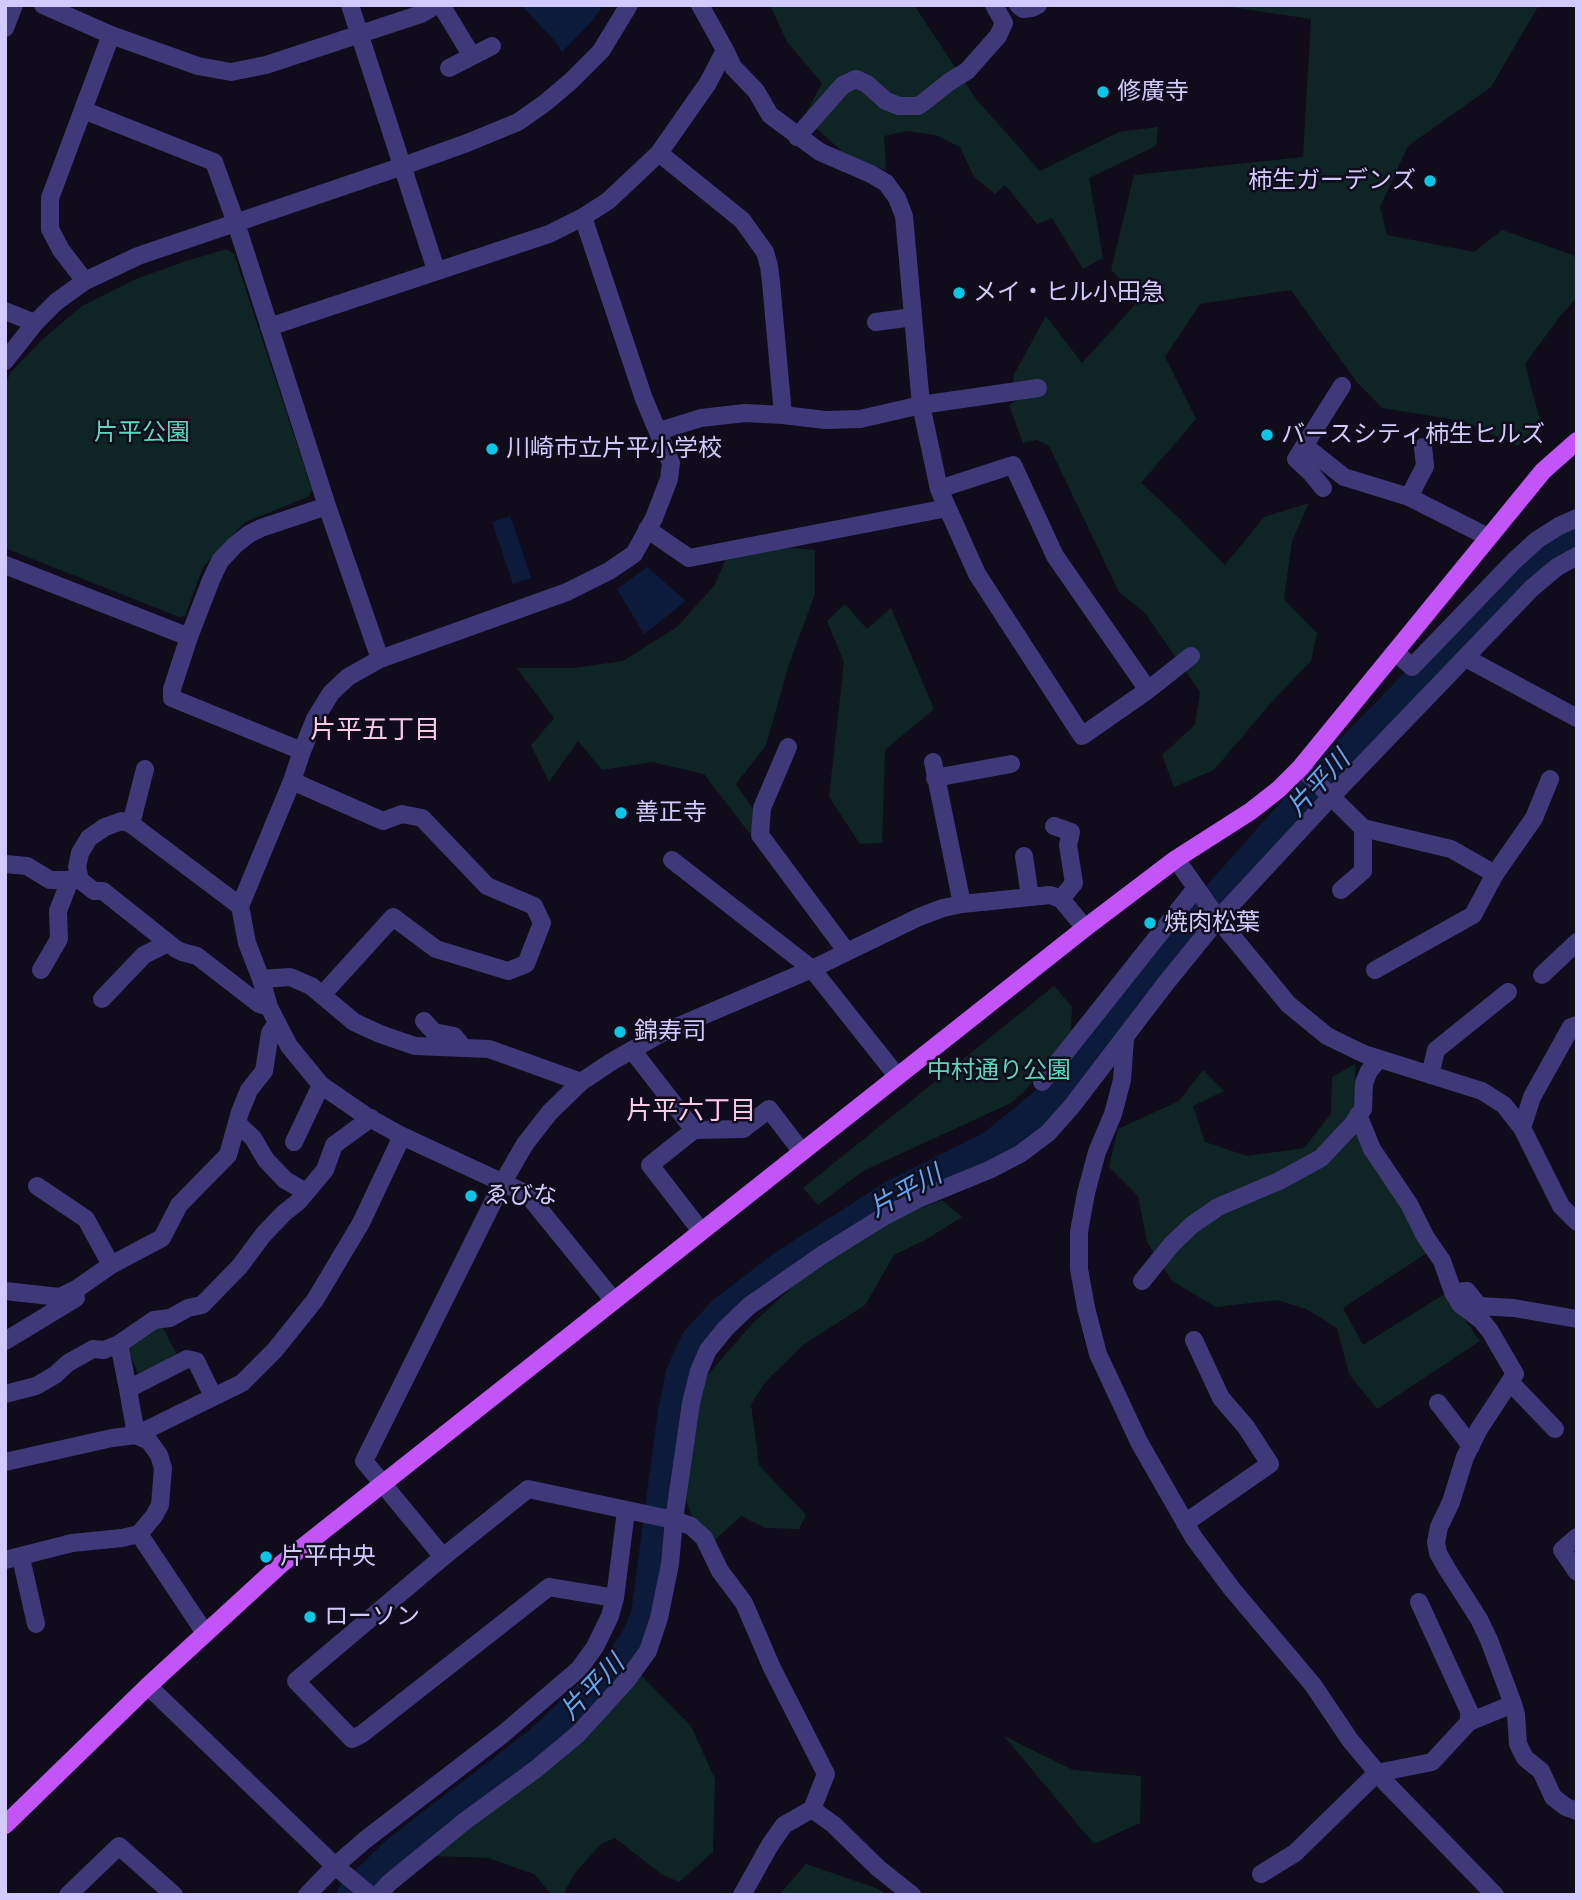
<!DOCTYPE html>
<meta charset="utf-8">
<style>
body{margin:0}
#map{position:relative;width:1582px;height:1900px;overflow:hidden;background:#100c1c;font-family:Rubik,sans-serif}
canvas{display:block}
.frame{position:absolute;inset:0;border:7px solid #d2c9fd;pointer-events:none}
</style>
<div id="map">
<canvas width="1582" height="1900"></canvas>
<div class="frame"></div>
</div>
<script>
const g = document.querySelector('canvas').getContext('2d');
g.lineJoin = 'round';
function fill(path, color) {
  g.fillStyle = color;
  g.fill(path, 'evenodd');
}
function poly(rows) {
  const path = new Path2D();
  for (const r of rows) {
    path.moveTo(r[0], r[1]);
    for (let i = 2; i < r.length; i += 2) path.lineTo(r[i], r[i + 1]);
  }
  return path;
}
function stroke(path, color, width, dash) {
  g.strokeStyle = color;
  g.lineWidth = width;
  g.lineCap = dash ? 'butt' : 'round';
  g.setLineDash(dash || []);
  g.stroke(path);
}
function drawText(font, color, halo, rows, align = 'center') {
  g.font = font + ' Rubik,"Noto Sans JP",sans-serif';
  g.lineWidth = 5;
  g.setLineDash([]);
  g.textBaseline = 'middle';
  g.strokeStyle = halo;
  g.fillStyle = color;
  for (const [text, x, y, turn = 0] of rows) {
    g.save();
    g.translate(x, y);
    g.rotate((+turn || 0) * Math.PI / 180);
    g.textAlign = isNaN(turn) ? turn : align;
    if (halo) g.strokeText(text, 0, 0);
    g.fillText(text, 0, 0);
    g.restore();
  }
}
const green = poly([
 [770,5,914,5,976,99,1040,171,1119,132,1158,127,1156,146,1089,178,1103,258,1083,269,1052,218,1037,224,1005,185,995,194,974,177,960,147,936,135,906,131,884,136,886,170,848,157,804,117,822,83,787,42],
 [1218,5,1539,5,1491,87,1408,146,1380,207,1387,235,1474,252,1502,230,1573,255,1577,261,1577,297,1558,319,1525,364,1540,420,1518,446,1463,421,1382,408,1356,381,1291,290,1200,304,1165,357,1196,419,1141,483,1177,516,1225,565,1264,517,1309,503,1292,541,1284,599,1317,633,1311,661,1269,705,1214,770,1174,787,1162,755,1195,725,1200,692,1145,613,1119,592,1049,446,1037,440,1023,443,1009,405,1016,401,1013,376,1046,316,1082,363,1140,299,1111,270,1134,175,1303,157,1311,19],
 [227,249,234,254,312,490,308,497,245,522,203,567,185,616,179,617,5,548,5,385,11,372,43,339,82,306,136,279,186,261],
 [733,543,815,550,815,594,789,664,766,745,736,784,761,821,750,834,704,774,652,762,602,770,578,741,549,782,531,745,554,718,517,668,574,668,623,661,677,627,714,586],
 [845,604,867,629,891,608,934,709,885,750,882,843,860,844,829,797,844,662,827,621],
 [1054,986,1072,1007,1071,1032,1024,1092,1011,1103,863,1171,818,1205,803,1188],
 [1355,1064,1356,1106,1430,1251,1343,1308,1363,1345,1446,1293,1480,1341,1377,1409,1349,1374,1337,1328,1306,1309,1277,1300,1216,1307,1172,1281,1147,1242,1138,1196,1109,1167,1118,1129,1179,1101,1203,1070,1224,1091,1193,1106,1205,1142,1247,1156,1304,1148,1331,1114,1332,1077],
 [942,1200,962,1217,925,1240,894,1255,865,1305,803,1345,766,1381,751,1404,759,1465,806,1515,799,1529,765,1528,741,1516,704,1550,684,1494,699,1385,752,1324,816,1265,881,1223],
 [161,1325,178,1356,138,1373,127,1347],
 [635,1669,691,1726,715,1779,713,1852,679,1882,661,1874,615,1838,601,1844,574,1874,563,1895,552,1895,534,1874,488,1858,435,1856,548,1763],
 [1004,1736,1073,1770,1141,1776,1140,1823,1094,1844],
 [806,1864,876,1888,888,1895,779,1895]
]);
const water = poly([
 [521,5,603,5,592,21,562,52,554,40],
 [510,516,531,578,513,584,492,522],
 [647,567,686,601,644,634,617,589]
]);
const river = poly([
 [353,1895,397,1852,539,1743,616,1670,638,1637,647,1614,674,1411,682,1373,697,1341,725,1311,784,1266,895,1195,993,1146,1066,1086,1105,1024,1321,781,1485,614,1521,573,1551,547,1577,536]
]);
const minor = poly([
 [43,5,111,35,198,66,231,72,266,65,421,14,436,5],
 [350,5,436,270],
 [441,5,472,56],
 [700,5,725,50,733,67,756,91,770,115,820,152,871,174,886,183,897,198,904,216,921,405,939,489,977,574,1082,736,1148,690,1191,656],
 [1018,5,1023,9,1032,8,1038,5],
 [5,28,14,5],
 [449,68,492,46],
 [83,110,214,162,236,223,327,506,380,659],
 [797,137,843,85,856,79,867,84,886,101,899,106,918,106,924,102,949,82,967,71,998,36,1004,23,994,5],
 [659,153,742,220,765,252,769,266,771,282,783,415],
 [583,217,644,399,671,463,669,479,654,518,634,554,609,571,567,592,380,659,348,677,331,693,315,719,302,751,292,781,240,906,247,943,261,979,269,1007,289,1046,321,1085,366,1116,402,1136,527,1194,614,1301],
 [85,281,61,250,50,229,50,198,111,35],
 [5,311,35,323],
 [876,322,913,317],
 [269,327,549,234,583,217,608,201,659,153,708,83,725,50],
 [5,361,35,323,56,302,85,281,138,256,403,166,467,143,518,122,545,103,571,81,601,51,629,5],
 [659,431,701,418,745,413,783,415,825,420,860,419,921,405,1038,388],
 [1305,446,1344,477,1409,497,1488,537],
 [1323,488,1311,473,1296,459,1342,386],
 [939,489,1013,465,1055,556,1148,690],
 [1409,497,1425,466,1423,447],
 [647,529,689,558,947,508],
 [5,565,189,637],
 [1395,652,1412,667,1514,561,1537,540,1559,526,1577,518],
 [1466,658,1577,718],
 [788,747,762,808,760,835,847,952],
 [302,751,172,698,172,689,189,637,211,580,220,561,235,545,249,534,261,528,327,506],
 [933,762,962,904],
 [1301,767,1363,828,1451,849,1495,874],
 [935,778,1011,764],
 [292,781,383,821,402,814,422,818,487,886,534,906,542,923,526,964,508,971,436,949,393,917,322,995],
 [131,824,145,769],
 [1054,826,1071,832,1068,845,1074,883,1061,899],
 [1024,856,1030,897],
 [1176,859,1218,919,1288,1004,1327,1036,1364,1054,1482,1091,1504,1105,1522,1128,1561,1206,1577,1222],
 [672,860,812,969,897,1076],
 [5,864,27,866,50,880,80,880],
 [1341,890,1363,871,1363,828],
 [240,906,131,824,122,821,105,827,89,838,80,853,77,867,80,880,94,891,103,891,176,949,182,952,197,956,259,1004,269,1007],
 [41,970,59,939,58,911,70,880],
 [1375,970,1473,915,1495,874,1534,818,1550,779],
 [1542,975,1577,942],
 [261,979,290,977,311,986,354,1022,380,1034,415,1046,489,1049,581,1082],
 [102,999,144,955,168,943],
 [424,1021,434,1032,454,1036,463,1047],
 [1125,1038,1122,1080,1113,1114,1097,1152,1086,1193,1079,1232,1079,1269,1086,1308,1098,1354,1139,1442,1194,1538,1232,1589,1313,1685,1350,1740,1386,1783,1495,1895],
 [632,1050,694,1130],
 [1430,1075,1436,1050,1508,992],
 [1042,1082,1196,888],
 [1358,1115,1372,1149,1409,1204,1425,1236,1442,1261,1453,1292,1460,1304,1481,1320,1490,1331,1515,1374,1479,1429,1465,1457,1451,1502,1439,1527,1436,1542,1438,1553,1447,1569,1479,1619,1489,1640,1513,1704,1469,1722],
 [237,1123,253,1138,266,1160,285,1180,306,1192],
 [1522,1128,1532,1097,1571,1027,1577,1025],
 [294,1142,321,1085],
 [37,1186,86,1219,111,1265],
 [701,1231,650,1165,694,1130,743,1129,769,1109,802,1152],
 [1142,1281,1172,1244,1192,1225,1218,1207,1279,1181,1321,1158,1352,1125,1363,1109,1364,1083,1369,1071,1379,1059],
 [5,1291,60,1297,78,1288,111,1265,162,1238,179,1205,228,1155,240,1112,249,1090,264,1071,270,1033,277,1023],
 [1453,1292,1467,1291,1479,1306,1514,1308,1577,1319],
 [5,1341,76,1298],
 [119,1344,128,1389],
 [1510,1382,1555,1429],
 [5,1394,36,1386,55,1375,68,1363,93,1349,104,1350,119,1344,154,1320,170,1318,188,1308,202,1305,240,1266,263,1235,284,1213,298,1202,325,1170,334,1145,371,1118],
 [1438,1403,1471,1446],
 [5,1462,112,1438,136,1435,242,1383,275,1350,315,1300,361,1223,402,1136],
 [1185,1523,1270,1464,1246,1427,1221,1398,1194,1340],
 [139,1534,205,1633],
 [1577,1537,1562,1550,1577,1572],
 [443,1557,364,1461,503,1182,525,1144,550,1112,581,1082,611,1062,660,1034,812,969,919,917,943,908,962,904,1050,895,1061,899,1085,928],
 [21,1558,36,1624],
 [5,1560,72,1543,122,1538,139,1534,154,1516,160,1505,163,1468,159,1455,149,1441,136,1435,128,1389,187,1359,196,1361,213,1396],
 [615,1598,549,1587,362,1734,352,1739,296,1681,443,1557,528,1489,674,1520,691,1526,704,1538,720,1571,744,1603,772,1668,826,1774,812,1809],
 [148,1686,335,1866,370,1895],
 [1513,1704,1516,1714,1518,1744,1525,1758,1541,1771,1553,1797,1566,1807,1577,1811],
 [1261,1874,1295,1853,1377,1773,1432,1762,1469,1722,1469,1711,1419,1602],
 [68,1895,119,1846,174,1895],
 [307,1895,335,1866,365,1840,503,1734,579,1669,595,1647,610,1616,615,1598,626,1511],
 [378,1895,389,1883,465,1821,536,1769,578,1734,627,1680,648,1651,659,1618,670,1564,674,1520,691,1403,699,1371,708,1350,726,1328,749,1306,822,1255,883,1217,918,1199,989,1170,1020,1154,1048,1133,1072,1106,1166,983,1218,919,1332,796,1532,588,1557,567,1577,556],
 [742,1895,770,1845,784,1825,812,1809,834,1825,878,1868,912,1895]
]);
const major = poly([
 [5,1825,148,1686,280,1565,1085,928,1176,859,1251,811,1279,789,1301,767,1543,471,1577,441]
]);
const markers = [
 [1103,92,7,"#0ac7e8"],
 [1430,181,7,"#0ac7e8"],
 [959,293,7,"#0ac7e8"],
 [1267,435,7,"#0ac7e8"],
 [492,449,7,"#0ac7e8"],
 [621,813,7,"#0ac7e8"],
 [1150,923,7,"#0ac7e8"],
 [620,1032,7,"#0ac7e8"],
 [471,1196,7,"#0ac7e8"],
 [266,1557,7,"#0ac7e8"],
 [310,1617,7,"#0ac7e8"]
];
const poiNames = [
 ["修廣寺",1117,92],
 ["柿生ガーデンズ",1416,181,"right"],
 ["メイ・ヒル小田急",973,293],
 ["バースシティ柿生ヒルズ",1281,435],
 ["川崎市立片平小学校",506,449],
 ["善正寺",635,813],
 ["焼肉松葉",1164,923],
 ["錦寿司",634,1032],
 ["ゑびな",485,1196],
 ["片平中央",280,1557],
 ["ローソン",324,1617]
];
const parkNames = [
 ["片平公園",142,433],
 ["中村通り公園",999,1071]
];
const neighbourhoodNames = [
 ["片平五丁目",375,730],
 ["片平六丁目",691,1111]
];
const waterNames = [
 ["片平川",1319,784,-47],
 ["片平川",906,1192,-29],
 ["片平川",593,1688,-46]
];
fill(green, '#0f2525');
fill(water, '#0c1b3b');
stroke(river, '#0c1b3b', 32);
stroke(minor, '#3f3979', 18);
stroke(major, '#c355f8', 18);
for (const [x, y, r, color] of markers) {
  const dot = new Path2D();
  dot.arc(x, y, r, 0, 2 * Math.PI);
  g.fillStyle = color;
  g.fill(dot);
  stroke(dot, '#100c1c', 2.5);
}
drawText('24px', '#d2c9fd', '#100c1c', poiNames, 'left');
drawText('24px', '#5ad8bf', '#100c1c', parkNames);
drawText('26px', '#fdcbe8', '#100c1c', neighbourhoodNames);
drawText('italic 26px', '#5ca8f8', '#100c1c', waterNames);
</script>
